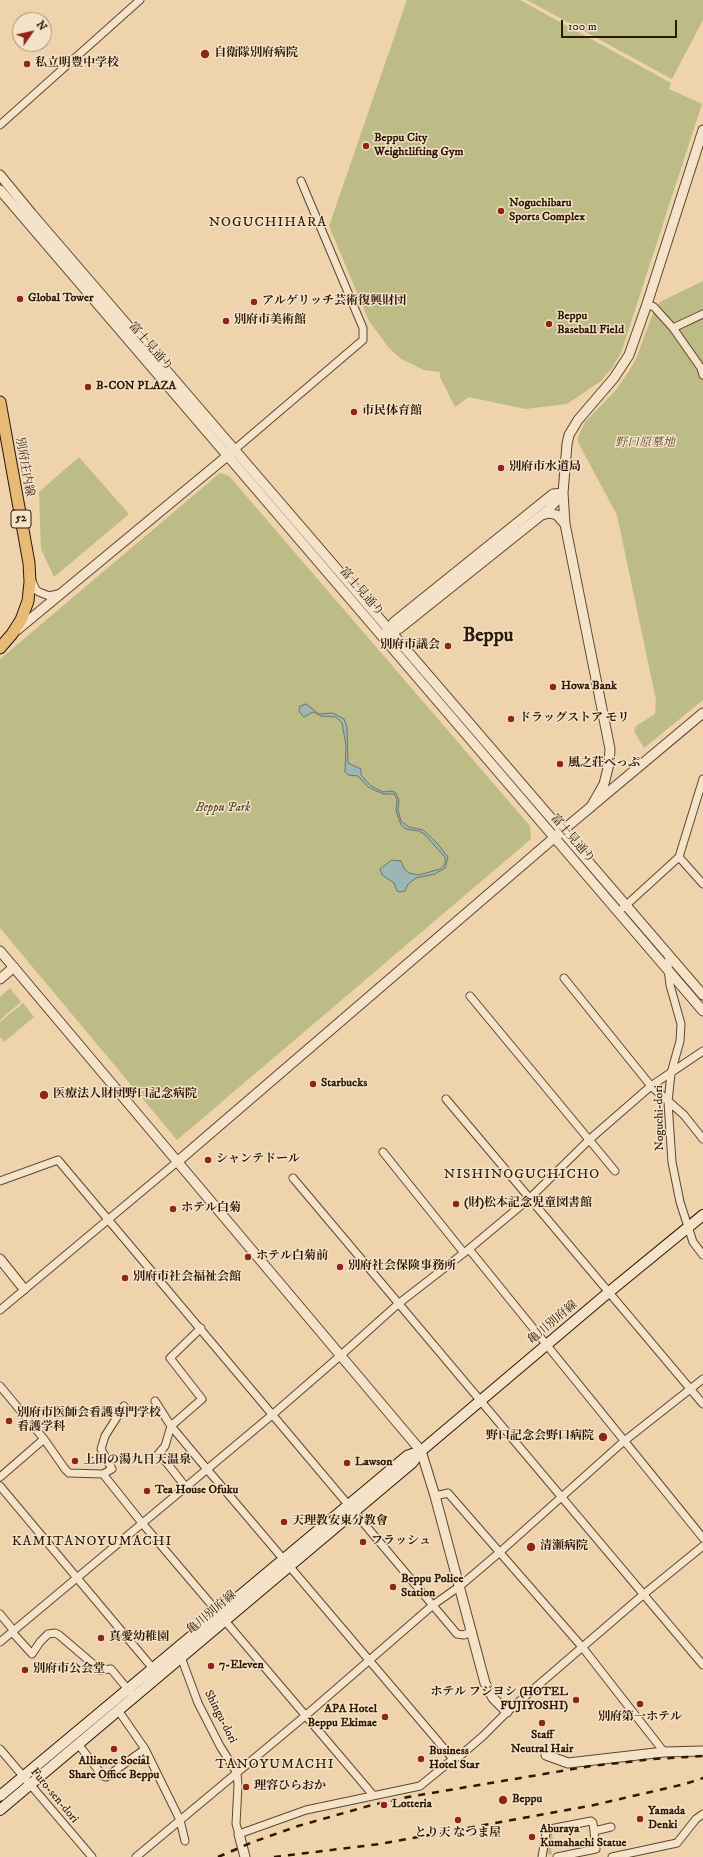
<!DOCTYPE html>
<meta charset="utf-8">
<style>
body{margin:0}
#map{position:relative;width:703px;height:1857px;overflow:hidden;background:#eed3ac;font-family:"IM FELL DW Pica",serif}
canvas{display:block}
.north{position:absolute;left:12px;top:12px;width:40px;height:40px;box-sizing:border-box;background:#f4e2c9;border:1px solid #a5917a;border-radius:50%;rotate:56deg;font-size:11px;font-weight:700;line-height:16px;text-align:center;color:#2f1804}
.north::after{content:'';display:block;margin:auto;width:14px;height:18px;background:#8f2418;clip-path:polygon(50% 0,100% 100%,50% 72%,0 100%)}
.scale{position:absolute;left:561px;top:20px;width:116px;height:18px;box-sizing:border-box;border:2px solid #2f1804;border-top:0;padding-left:5px;font-size:12px;line-height:14px;white-space:nowrap;color:#2f1804;-webkit-text-stroke:3px #f4e2c9;paint-order:stroke}
</style>
<div id="map">
<canvas width="703" height="1857"></canvas>
<div class="north">N</div>
<div class="scale">100 m</div>
</div>
<script>
const g = document.querySelector('canvas').getContext('2d');
g.lineJoin = 'round';
function fill(path, color) {
  g.fillStyle = color;
  g.fill(path, 'evenodd');
}
function poly(rows) {
  const path = new Path2D();
  for (const r of rows) {
    path.moveTo(r[0], r[1]);
    for (let i = 2; i < r.length; i += 2) path.lineTo(r[i], r[i + 1]);
  }
  return path;
}
function stroke(path, color, width, dash) {
  g.strokeStyle = color;
  g.lineWidth = width;
  g.lineCap = dash ? 'butt' : 'round';
  g.setLineDash(dash || []);
  g.stroke(path);
}
function drawText(font, color, halo, rows, align = 'center') {
  g.font = font + ' "IM FELL DW Pica","Noto Serif JP",serif';
  g.lineWidth = 3;
  g.setLineDash([]);
  g.textBaseline = 'middle';
  g.strokeStyle = halo;
  g.fillStyle = color;
  for (const [text, x, y, turn = 0] of rows) {
    g.save();
    g.translate(x, y);
    g.rotate((+turn || 0) * Math.PI / 180);
    g.textAlign = isNaN(turn) ? turn : align;
    if (halo) g.strokeText(text, 0, 0);
    g.fillText(text, 0, 0);
    g.restore();
  }
}
const green = poly([
 [407,0,520,0,671,83,669,89,702,104,621,353,612,368,601,381,567,404,525,409,469,397,455,407,440,377,440,372,424,370,401,359,389,348,369,321,329,226],
 [527,0,703,0,703,20,672,79],
 [703,281,703,700,644,748,634,731,636,726,655,714,656,700,617,515,578,442,578,437,585,422,616,390,629,371,636,359,653,313,660,302],
 [79,457,129,514,54,577,41,549,39,492],
 [220,473,229,476,530,826,531,839,177,1140,0,928,0,659],
 [10,988,21,1002,0,1020,0,997],
 [23,1003,34,1017,4,1042,0,1037,0,1022],
 [552,1834,553,1840,550,1841,552,1854,549,1855,547,1853,549,1837]
]);
const water = poly([
 [306,704,319,714,333,713,344,719,347,727,348,763,361,769,361,775,371,786,383,792,392,791,396,793,399,800,398,810,401,821,409,827,423,830,437,843,448,857,445,868,435,874,416,878,408,884,405,891,400,892,397,891,394,883,382,875,380,869,392,860,401,861,405,870,409,873,419,875,440,869,445,864,445,857,424,834,419,831,406,829,401,825,396,811,397,799,394,794,384,794,376,791,368,787,358,776,348,775,345,772,346,745,342,723,336,717,321,716,313,712,304,717,302,715,299,711,300,706,306,704]
]);
const minor = poly([
 [0,125,140,0],
 [647,304,654,307,673,328,703,314],
 [673,328,701,368,703,375],
 [234,450,363,340,363,328,301,181],
 [32,581,36,590,39,592,49,596,62,593],
 [679,857,703,884],
 [623,908,679,857,703,779],
 [669,955,668,969,670,985,681,1024,680,1041,671,1073,668,1102,672,1162,680,1202,693,1242,703,1255],
 [564,978,651,1086,684,1115,703,1139],
 [470,996,615,1171],
 [446,1099,703,1404],
 [383,1152,464,1253],
 [293,1178,703,1665],
 [0,1181,58,1160,457,1634,464,1635,472,1631],
 [469,1249,703,1538],
 [0,1310,177,1162],
 [0,1386,44,1439,65,1469,69,1473,103,1474,142,1523,373,1795],
 [155,1401,171,1426,206,1468,453,1759],
 [103,1474,112,1469,101,1449,105,1436,124,1406],
 [0,1477,44,1439],
 [0,1486,155,1671],
 [185,1486,159,1453,165,1446,171,1426,202,1399,170,1358,201,1328],
 [435,1496,448,1493,583,1648,664,1752],
 [0,1614,14,1631],
 [12,1632,32,1654,40,1642,48,1634,55,1633,59,1635,100,1670,111,1669,130,1692],
 [0,1642,272,1415,340,1356,398,1304,469,1249,530,1198,590,1139,651,1086,703,1051],
 [181,1657,198,1703,220,1746,237,1773,238,1785,236,1824,239,1834,306,1810,420,1786,453,1759,461,1755,483,1736,507,1712,644,1594,703,1546],
 [118,1710,145,1749,180,1820,185,1841],
 [78,1744,103,1776,106,1777,145,1749],
 [0,1749,92,1857],
 [594,1831,611,1827],
 [136,1857,305,1716,433,1605,460,1586,500,1552,623,1442,703,1379],
 [542,1857,546,1833,550,1829,591,1821,593,1823,596,1849,557,1857],
 [612,1857,677,1843,696,1819,703,1814]
]);
const tertiary = poly([
 [0,175,32,214,703,995],
 [0,190,703,1011],
 [542,515,549,513,557,515,565,524],
 [17,630,232,452],
 [385,634,394,622,553,494,563,493],
 [386,636,400,628,549,509,563,493],
 [591,807,604,784,609,764,610,749,565,524,563,493,567,444,569,435,578,420,614,378,629,355,647,304,703,130],
 [0,951,421,1451,435,1496,485,1683,493,1698,507,1712],
 [0,979,14,967],
 [177,1162,562,831,703,713],
 [0,1259,24,1289],
 [546,1755,568,1763,664,1752,703,1751],
 [239,1834,245,1857]
]);
const secondary = poly([
 [0,1796,407,1456,421,1451],
 [0,1810,412,1463,421,1451,609,1292,703,1215]
]);
const primary = poly([
 [0,402,29,563,30,582,28,601,21,620,12,634,0,648]
]);
const rail = poly([
 [218,1857,253,1842,298,1826,372,1805,408,1797,591,1766,654,1759,703,1756],
 [274,1857,380,1844,594,1805,685,1784,703,1778]
]);
const markers = [
 [205,54,5,"#8f2418"],
 [27,64,4,"#8f2418"],
 [366,146,4,"#8f2418"],
 [501,211,4,"#8f2418"],
 [20,299,4,"#8f2418"],
 [254,302,4,"#8f2418"],
 [226,321,4,"#8f2418"],
 [549,324,4,"#8f2418"],
 [88,387,4,"#8f2418"],
 [354,412,4,"#8f2418"],
 [501,468,4,"#8f2418"],
 [448,646,4,"#8f2418"],
 [553,687,4,"#8f2418"],
 [511,719,4,"#8f2418"],
 [560,764,4,"#8f2418"],
 [313,1084,4,"#8f2418"],
 [44,1095,5,"#8f2418"],
 [208,1160,4,"#8f2418"],
 [456,1204,4,"#8f2418"],
 [173,1209,4,"#8f2418"],
 [248,1257,4,"#8f2418"],
 [340,1267,4,"#8f2418"],
 [125,1278,4,"#8f2418"],
 [9,1421,4,"#8f2418"],
 [603,1437,5,"#8f2418"],
 [75,1461,4,"#8f2418"],
 [347,1463,4,"#8f2418"],
 [147,1491,4,"#8f2418"],
 [284,1522,4,"#8f2418"],
 [363,1542,4,"#8f2418"],
 [531,1547,5,"#8f2418"],
 [393,1587,4,"#8f2418"],
 [101,1638,4,"#8f2418"],
 [211,1666,4,"#8f2418"],
 [25,1670,4,"#8f2418"],
 [576,1700,4,"#8f2418"],
 [640,1704,4,"#8f2418"],
 [385,1717,4,"#8f2418"],
 [542,1723,4,"#8f2418"],
 [114,1749,4,"#8f2418"],
 [421,1759,4,"#8f2418"],
 [246,1787,4,"#8f2418"],
 [503,1800,5,"#8f2418"],
 [384,1805,4,"#8f2418"],
 [640,1819,4,"#8f2418"],
 [458,1820,4,"#8f2418"],
 [532,1837,4,"#8f2418"]
];
const shields = [
 [21,519,20]
];
const shieldNames = [
 ["52",21,519]
];
const poiNames = [
 ["自衛隊別府病院",214,54],
 ["私立明豊中学校",35,64],
 ["Beppu City",374,139],
 ["Weightlifting Gym",374,153],
 ["Noguchibaru",509,204],
 ["Sports Complex",509,218],
 ["Global Tower",28,299],
 ["アルゲリッチ芸術復興財団",262,302],
 ["Beppu",557,317],
 ["Baseball Field",557,331],
 ["別府市美術館",234,321],
 ["B-CON PLAZA",96,387],
 ["市民体育館",362,412],
 ["別府市水道局",509,468],
 ["別府市議会",440,646,"right"],
 ["Howa Bank",561,687],
 ["ドラッグストア モリ",519,719],
 ["風之荘べっぷ",568,764],
 ["Starbucks",321,1084],
 ["医療法人財団野口記念病院",53,1095],
 ["シャンテドール",216,1160],
 ["(財)松本記念児童図書館",464,1204],
 ["ホテル白菊",181,1209],
 ["ホテル白菊前",256,1257],
 ["別府社会保険事務所",348,1267],
 ["別府市社会福祉会館",133,1278],
 ["別府市医師会看護専門学校",17,1414],
 ["看護学科",17,1428],
 ["野口記念会野口病院",594,1437,"right"],
 ["上田の湯九日天温泉",83,1461],
 ["Lawson",355,1463],
 ["Tea House Ofuku",155,1491],
 ["天理教安東分教會",292,1522],
 ["フラッシュ",371,1542],
 ["清瀬病院",540,1547],
 ["Beppu Police",401,1580],
 ["Station",401,1594],
 ["真愛幼稚園",109,1638],
 ["7-Eleven",219,1666],
 ["別府市公会堂",33,1670],
 ["ホテル フジヨシ (HOTEL",568,1693,"right"],
 ["FUJIYOSHI)",568,1707,"right"],
 ["APA Hotel",377,1710,"right"],
 ["Beppu Ekimae",377,1724,"right"],
 ["別府第一ホテル",640,1718,"center"],
 ["Staff",542,1736,"center"],
 ["Neutral Hair",542,1750,"center"],
 ["Business",429,1752],
 ["Hotel Star",429,1766],
 ["Alliance Social",114,1762,"center"],
 ["Share Office Beppu",114,1776,"center"],
 ["理容ひらおか",254,1787],
 ["Beppu",512,1800],
 ["Lotteria",392,1805],
 ["Yamada",648,1812],
 ["Denki",648,1826],
 ["Aburaya",540,1830],
 ["Kumahachi Statue",540,1844],
 ["とり天 なつま屋",458,1834,"center"]
];
const streetNames = [
 ["富士見通り",150,347,49],
 ["別府庄内線",24,467,80],
 ["富士見通り",361,592,49],
 ["富士見通り",572,839,49],
 ["Noguchi-dori",660,1118,-91],
 ["亀川別府線",553,1323,-40],
 ["亀川別府線",212,1613,-40],
 ["Shingu-dori",220,1717,63],
 ["Furo-sen-dori",54,1796,50]
];
const parkNames = [
 ["野口原墓地",645,444],
 ["Beppu Park",223,809]
];
const quarterNames = [
 ["NOGUCHIHARA",268,223],
 ["NISHINOGUCHICHO",522,1175],
 ["KAMITANOYUMACHI",92,1542],
 ["TANOYUMACHI",275,1765]
];
const townNames = [
 ["Beppu",488,637]
];
fill(green, '#bdbb86');
fill(water, '#9cb6b3');
stroke(water, '#70776d', 1);
stroke(minor, '#5f472e', 9);
stroke(tertiary, '#5f472e', 11);
stroke(secondary, '#2f1804', 12);
stroke(primary, '#2f1804', 13);
stroke(minor, '#f4e2c9', 7);
stroke(tertiary, '#f4e2c9', 9);
stroke(secondary, '#f4e2c9', 10);
stroke(primary, '#e7ba76', 11);
stroke(rail, '#2f1804', 2.5, [7, 7]);
for (const [x, y, r, color] of markers) {
  const dot = new Path2D();
  dot.arc(x, y, r, 0, 2 * Math.PI);
  g.fillStyle = color;
  g.fill(dot);
  stroke(dot, '#f4e2c9', 1.5);
}
for (const [x, y, w] of shields) {
  const box = new Path2D();
  box.roundRect(x - w / 2, y - 9, w, 18, 3);
  g.fillStyle = '#f4e2c9';
  g.fill(box);
  stroke(box, '#2f1804', 1);
}
drawText('bold 11px', '#2f1804', null, shieldNames);
drawText('bold 12px', '#2f1804', '#f4e2c9', poiNames, 'left');
drawText('12px', '#2f1804', '#f4e2c9', streetNames);
drawText('italic 12px', '#5a492b', '#f4e2c9', parkNames);
g.letterSpacing = '1px';
drawText('14px', '#2f1804', '#f4e2c9', quarterNames);
g.letterSpacing = '0px';
drawText('bold 20px', '#2f1804', '#f4e2c9', townNames);
</script>
